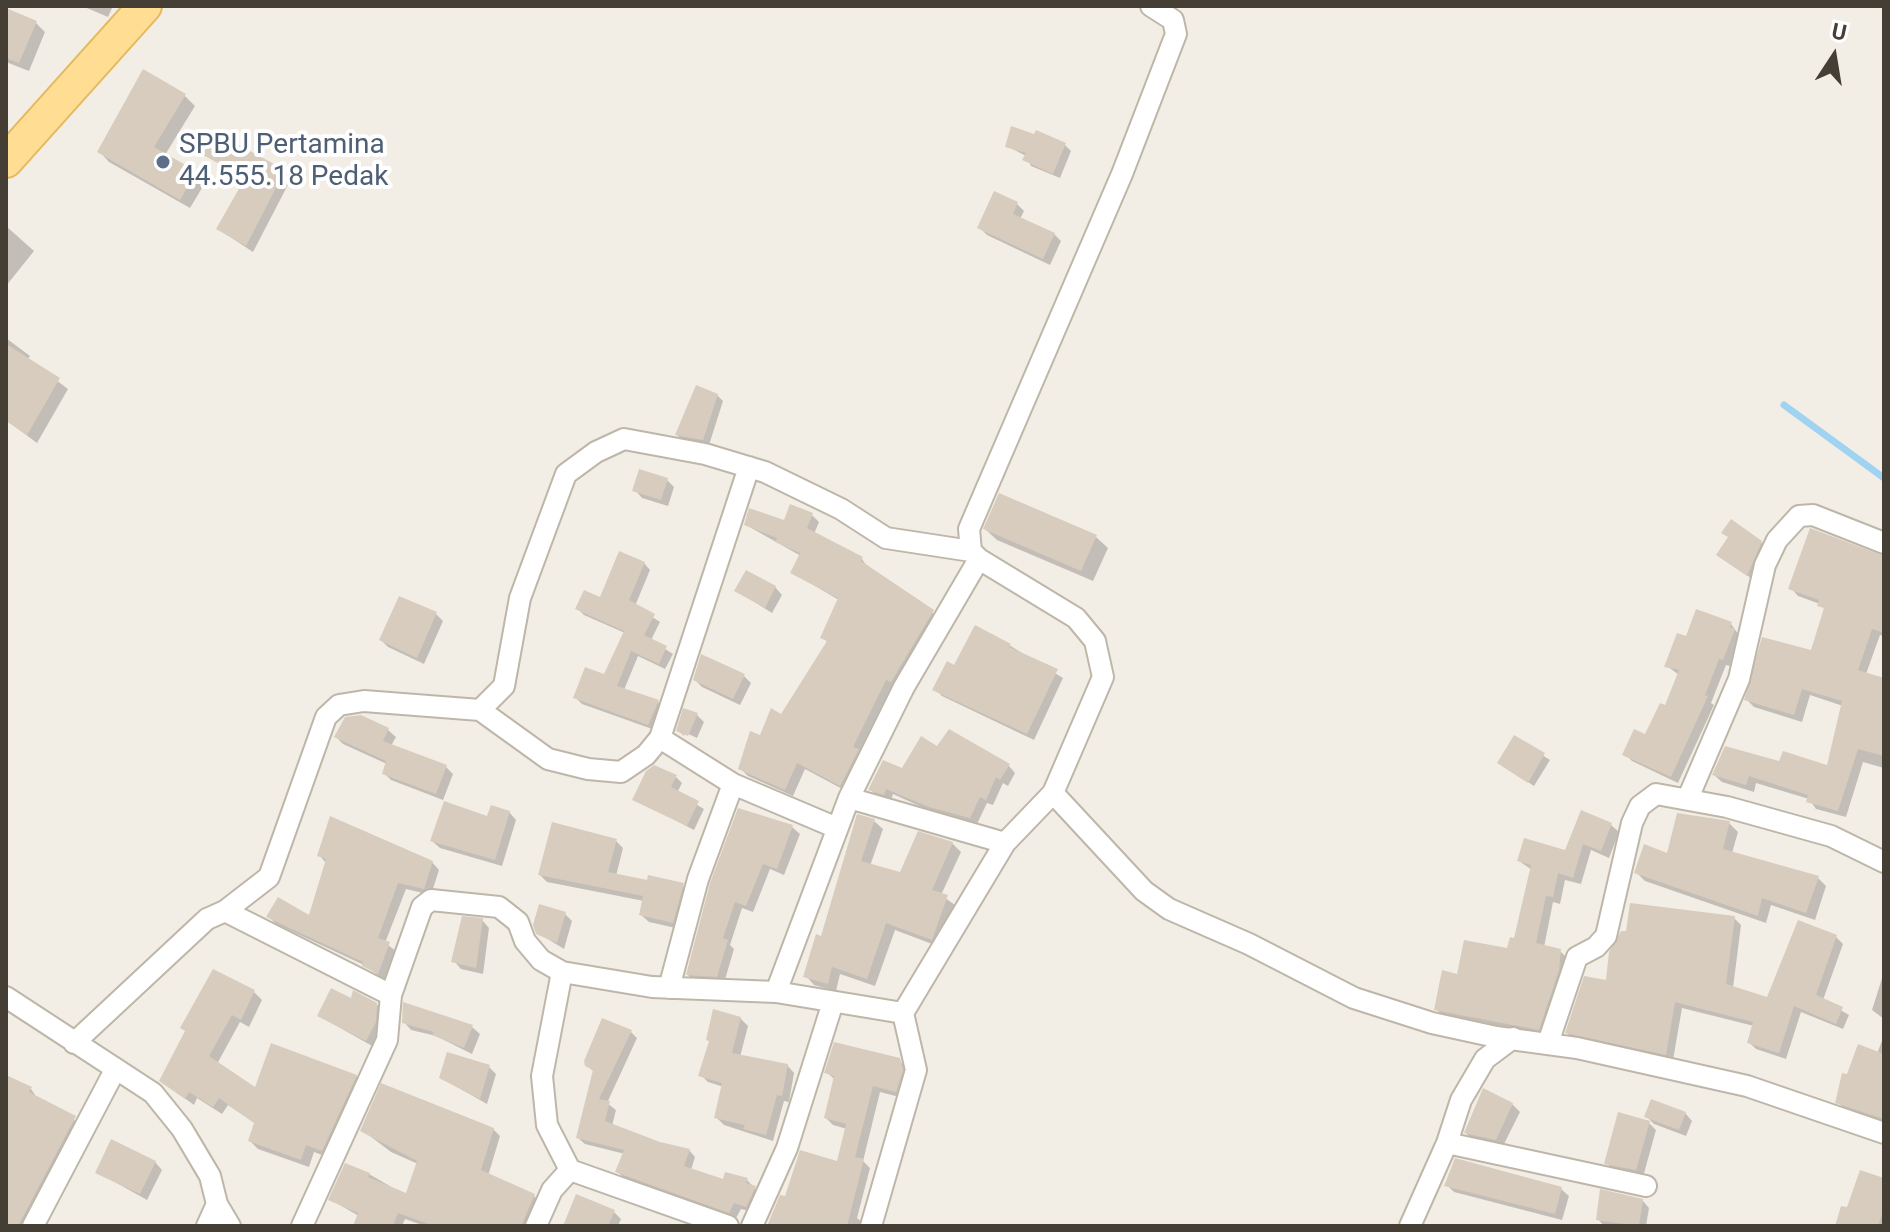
<!DOCTYPE html>
<style>
body{margin:0}
#map{position:relative;width:1890px;height:1232px;overflow:hidden;background:#f3eee5;font-family:Roboto,sans-serif}
canvas{display:block}
.frame{position:absolute;inset:0;border:8px solid #453e35;pointer-events:none}
.north{position:absolute;left:1794px;top:16px;width:80px;height:80px;-webkit-text-stroke:6px #fff;paint-order:stroke;rotate:12deg;font-size:22px;font-weight:700;line-height:32px;text-align:center;color:#453e35}
.north::after{content:'';display:block;margin:auto;width:28px;height:36px;background:#453e35;clip-path:polygon(50% 0,100% 100%,50% 72%,0 100%)}
</style>
<div id="map">
<canvas width="1890" height="1232"></canvas>
<div class="frame"></div>
<div class="north">U</div>
</div>
<script>
const g = document.querySelector('canvas').getContext('2d');
g.lineJoin = 'round';
function fill(path, color) {
  g.fillStyle = color;
  g.fill(path, 'evenodd');
}
function poly(rows) {
  const path = new Path2D();
  for (const r of rows) {
    path.moveTo(r[0], r[1]);
    for (let i = 2; i < r.length; i += 2) path.lineTo(r[i], r[i + 1]);
  }
  return path;
}
function stroke(path, color, width, dash) {
  g.strokeStyle = color;
  g.lineWidth = width;
  g.lineCap = dash ? 'butt' : 'round';
  g.setLineDash(dash || []);
  g.stroke(path);
}
function drawText(font, color, halo, rows, align = 'center') {
  g.font = font + ' Roboto,sans-serif';
  g.lineWidth = 8;
  g.setLineDash([]);
  g.textBaseline = 'middle';
  g.strokeStyle = halo;
  g.fillStyle = color;
  for (const [text, x, y, turn = 0] of rows) {
    g.save();
    g.translate(x, y);
    g.rotate((+turn || 0) * Math.PI / 180);
    g.textAlign = isNaN(turn) ? turn : align;
    if (halo) g.strokeText(text, 0, 0);
    g.fillText(text, 0, 0);
    g.restore();
  }
}
const shadow = poly([
 [82,6,113,6,108,17],
 [6,10,36,23,45,32,29,71,6,62],
 [185,96,195,106,165,155,205,183,190,208,109,162,100,152],
 [1065,145,1071,151,1060,178,1031,166,1026,156,1007,146],
 [197,150,237,153,284,172,291,179,253,252,218,229,246,180],
 [1017,204,1024,211,1020,219,1054,234,1061,241,1050,265,987,235,980,228],
 [6,226,34,251,6,286],
 [6,338,30,356,28,359,68,389,37,443,6,420],
 [717,395,723,401,709,445,683,441,677,435],
 [667,480,674,487,668,506,642,498,635,490],
 [1000,496,1096,537,1108,548,1093,581,997,540,985,529],
 [812,515,819,522,814,534,862,559,868,568,940,618,899,688,893,685,860,754,848,792,805,769,793,796,748,776,741,769,762,737,782,717,828,643,823,637,839,600,793,573,801,556,746,525,785,523],
 [1730,538,1761,542,1768,550,1755,581,1718,555],
 [1884,559,1884,636,1880,635,1866,674,1884,680,1884,768,1863,762,1846,817,1816,809,1809,799,1756,783,1754,792,1722,782,1714,775,1781,763,1828,768,1843,706,1810,695,1802,722,1754,707,1746,699,1812,652,1826,611,1820,604,1798,596,1791,588],
 [644,563,650,570,635,606,660,622,651,640,673,654,665,669,638,656,624,690,658,702,664,708,655,730,582,704,575,697,605,677,625,633,584,615,578,609,601,600],
 [775,587,782,595,772,613,737,591],
 [400,598,436,614,443,621,424,664,388,647,381,640],
 [1731,624,1741,638,1730,666,1726,665,1711,703,1714,705,1678,783,1632,761,1625,754,1646,737,1666,708,1679,675,1667,666,1688,638],
 [1009,645,1063,678,1034,740,942,696,935,689,955,668],
 [744,676,751,683,740,705,702,687,695,680],
 [697,715,704,722,697,738,684,732,684,736,678,730],
 [388,730,396,737,391,746,446,767,453,774,443,800,391,780,384,773,387,764,343,744,336,737],
 [1515,738,1550,760,1534,786,1499,763],
 [937,748,1009,766,1015,773,1008,786,1003,783,993,805,987,803,977,824,937,814,893,794,891,800,877,796,870,789],
 [655,767,676,777,682,783,677,793,704,809,694,830,634,799],
 [509,812,516,820,502,866,440,848,432,841],
 [874,821,883,829,870,866,901,875,919,834,952,843,961,852,941,895,955,905,940,947,895,930,875,986,840,974,836,991,814,985,806,976],
 [1729,823,1738,832,1732,853,1818,878,1826,886,1815,920,1771,905,1766,923,1645,881,1636,872],
 [1611,825,1619,832,1609,858,1591,850,1581,884,1565,880,1560,904,1553,902,1544,947,1560,951,1568,959,1546,1036,1444,1017,1436,1009,1458,976,1509,951,1516,941,1532,870,1519,861,1566,852],
 [792,827,800,834,784,875,770,869,753,912,742,908,730,945,734,949,724,983,695,982,688,975,712,884],
 [616,841,623,848,616,876,682,885,690,892,680,929,649,922,641,915,644,901,547,882,540,875],
 [319,855,432,862,439,870,431,895,406,889,385,943,396,951,385,980,364,965,276,924,269,917,311,918,326,863],
 [565,914,572,921,564,949,538,933],
 [1734,918,1741,925,1733,988,1768,999,1836,937,1843,944,1823,1000,1849,1015,1843,1029,1801,1012,1786,1059,1756,1049,1749,1042,1754,1026,1682,1008,1673,1060,1574,1040,1567,1033,1608,982],
 [482,920,489,928,483,974,461,969,454,961],
 [214,972,254,992,262,1000,249,1027,240,1022,217,1064,256,1090,356,1076,364,1084,330,1158,314,1152,309,1167,258,1149,250,1141,256,1124,228,1105,222,1114,197,1098,194,1105,161,1081],
 [1883,975,1884,976,1884,1019,1872,1010],
 [352,1001,376,1004,384,1012,382,1030,374,1047,319,1016],
 [405,1005,472,1027,480,1034,472,1054,436,1036,411,1030,404,1022],
 [740,1018,748,1026,740,1057,787,1065,794,1073,789,1102,784,1101,773,1141,724,1125,717,1118,724,1087,708,1082,701,1075,711,1042],
 [631,1032,637,1038,607,1103,616,1110,612,1126,660,1144,689,1150,695,1157,691,1170,724,1182,747,1180,761,1195,753,1212,741,1209,736,1218,624,1178,618,1172,625,1154,585,1144,578,1138,595,1073,587,1065],
 [1884,1035,1884,1123,1845,1110,1838,1102,1848,1076,1877,1054],
 [899,1060,906,1068,903,1098,880,1092,863,1161,870,1168,857,1218,866,1226,770,1226,787,1199,839,1163,847,1129,833,1125,826,1118,834,1079,827,1072],
 [489,1067,496,1074,487,1104,441,1078],
 [6,1077,31,1089,37,1098,82,1125,26,1226,6,1226],
 [1512,1104,1520,1112,1503,1146,1473,1140,1466,1133],
 [1685,1113,1692,1121,1686,1136,1654,1124,1646,1116],
 [1649,1123,1656,1130,1643,1177,1614,1170,1606,1163],
 [493,1129,500,1136,488,1176,534,1196,541,1203,531,1226,425,1226,405,1219,402,1226,356,1226,359,1216,331,1200,369,1174,407,1196,418,1164,391,1152,362,1130],
 [155,1162,162,1170,147,1200,97,1172],
 [1884,1180,1884,1226,1841,1226],
 [1447,1185,1561,1189,1569,1196,1562,1220,1454,1192],
 [1642,1200,1649,1208,1646,1226,1604,1226,1598,1219],
 [614,1212,621,1219,618,1226,565,1226]
]);
const stream = poly([
 [1784,405,1884,478]
]);
const building = poly([
 [6,8,37,21,19,63,6,58],
 [143,69,186,94,154,147,196,171,180,200,97,152],
 [1011,126,1034,134,1036,130,1066,143,1053,174,1022,160,1026,153,1005,147],
 [206,132,236,150,239,145,285,170,246,246,216,229,245,178,194,150],
 [994,191,1018,202,1013,214,1055,233,1043,259,977,228],
 [6,344,60,378,27,435,6,421],
 [696,385,718,394,703,440,675,435],
 [639,469,668,478,661,500,632,491],
 [999,493,1097,535,1081,571,983,529],
 [790,504,813,513,807,528,863,557,861,561,934,610,891,682,886,680,853,747,859,749,840,786,797,763,785,790,738,769,750,731,760,735,771,708,781,714,827,641,820,638,838,598,790,573,800,553,775,542,777,538,744,525,749,508,784,520],
 [1731,519,1762,541,1747,576,1716,555,1728,537,1721,533],
 [1810,528,1884,556,1884,633,1872,629,1858,670,1884,678,1884,756,1858,749,1838,811,1806,802,1808,795,1749,776,1746,785,1712,775,1725,746,1779,761,1783,751,1827,765,1842,701,1802,689,1794,715,1744,700,1762,637,1811,650,1824,608,1817,606,1819,600,1788,589],
 [619,551,645,562,629,600,655,614,644,635,667,646,659,664,631,651,617,686,659,700,648,725,573,698,585,667,604,674,624,631,575,609,584,590,600,597],
 [746,570,776,586,765,608,734,591],
 [399,596,437,612,417,658,379,640],
 [1696,609,1732,622,1730,627,1735,629,1723,660,1719,659,1705,695,1708,696,1671,777,1622,755,1634,729,1645,734,1660,703,1665,705,1679,670,1664,667,1677,633,1686,636],
 [975,625,1011,644,1009,647,1058,669,1027,734,932,690,947,661,954,665],
 [701,654,745,674,733,699,693,680],
 [683,708,698,713,688,736,676,731],
 [361,715,389,728,383,741,447,765,436,794,382,774,386,761,334,737,345,717],
 [949,729,1010,764,1000,780,996,777,986,800,980,797,970,818,929,807,886,789,884,795,868,790,883,760,902,768,921,736,937,746],
 [1514,735,1545,753,1528,783,1497,763],
 [654,765,677,775,671,787,699,801,687,826,632,800,646,771],
 [444,801,487,816,491,805,510,811,495,860,430,841],
 [738,808,793,825,777,869,763,864,746,906,735,902,723,938,728,940,717,977,686,975,710,883],
 [1581,810,1612,823,1601,851,1583,844,1573,878,1558,873,1553,897,1546,896,1536,943,1561,949,1559,970,1539,1030,1434,1010,1442,970,1457,974,1464,940,1507,948,1510,937,1514,938,1531,865,1517,861,1524,838,1565,850],
 [1677,813,1730,821,1723,849,1819,876,1806,913,1762,898,1758,916,1634,873,1644,844,1667,853],
 [857,814,875,819,861,861,900,872,918,831,953,842,932,890,948,895,932,940,886,923,867,979,832,967,828,984,803,977,816,934,821,936],
 [330,816,433,861,424,889,398,883,378,938,390,942,378,974,362,966,363,962,266,917,278,897,309,915,326,859,317,856],
 [552,822,617,839,608,872,647,880,648,875,684,883,673,923,639,915,643,896,538,875],
 [1630,903,1735,916,1726,984,1767,997,1798,920,1837,935,1816,995,1843,1007,1836,1024,1794,1006,1779,1053,1747,1043,1753,1022,1675,1002,1666,1055,1565,1033,1584,976,1606,980,1609,952,1621,931,1626,931],
 [539,904,566,912,557,943,536,934,533,925],
 [462,916,483,918,476,968,451,962],
 [213,969,255,990,241,1020,232,1015,209,1056,255,1087,271,1043,357,1075,322,1151,306,1145,301,1160,248,1141,254,1123,219,1098,213,1107,189,1092,185,1099,159,1081,185,1031,180,1028],
 [331,988,351,998,353,990,377,1003,376,1022,366,1041,317,1016],
 [403,1002,473,1025,464,1048,432,1035,434,1032,402,1023],
 [713,1009,741,1017,732,1053,788,1064,782,1096,777,1095,766,1135,743,1129,745,1125,714,1118,722,1083,698,1076,709,1041,706,1040],
 [602,1018,632,1030,599,1099,610,1101,605,1121,660,1142,690,1149,684,1166,723,1179,725,1172,748,1178,746,1183,756,1186,746,1207,734,1203,729,1213,615,1172,624,1150,576,1138,593,1070,585,1066,584,1061],
 [834,1042,900,1058,903,1070,896,1092,873,1086,855,1157,864,1159,847,1226,767,1226,780,1195,785,1196,800,1150,837,1161,846,1124,824,1118,834,1076,824,1073],
 [1858,1044,1884,1054,1884,1119,1835,1103,1842,1073,1847,1074],
 [447,1052,490,1065,480,1099,439,1078],
 [6,1075,32,1087,29,1092,76,1116,18,1226,6,1226],
 [381,1083,494,1128,481,1170,535,1194,521,1226,434,1226,398,1213,393,1226,353,1226,358,1213,328,1200,345,1163,370,1173,368,1177,406,1193,417,1161,360,1131],
 [1483,1088,1513,1103,1496,1140,1464,1133],
 [1651,1099,1686,1112,1679,1130,1644,1117],
 [1618,1112,1650,1121,1636,1170,1604,1164],
 [111,1139,156,1161,140,1194,95,1173],
 [1455,1158,1562,1187,1555,1214,1444,1186],
 [1860,1170,1884,1178,1884,1208,1878,1226,1835,1226,1841,1206,1847,1207],
 [1600,1189,1643,1199,1639,1226,1596,1220],
 [576,1194,615,1210,608,1226,563,1226]
]);
const street = poly([
 [480,710,504,686,520,598,566,474,596,452,624,439,705,454,765,472,841,509,886,538,971,551],
 [660,738,733,784,837,828],
 [1053,793,1144,891,1169,909,1249,944,1354,998,1432,1023,1496,1037,1577,1048,1747,1086,1884,1133],
 [849,798,1005,843,1053,793,1103,677,1095,641,1076,618,979,559,971,551,969,529,1122,174,1176,34,1173,20,1151,6],
 [1688,798,1739,679,1765,565,1777,540,1799,516,1813,515,1884,543],
 [225,911,391,995],
 [669,988,698,879,733,784],
 [776,992,849,798,904,687,979,559],
 [6,997,153,1093,182,1129,210,1176,217,1204,230,1226],
 [74,1043,207,919,225,911,269,877,326,717,339,705,364,701,480,710,548,759,588,769,621,772,646,755,660,738,749,467],
 [1548,1043,1577,957,1596,947,1606,936,1632,823,1640,806,1656,794,1727,807,1831,836,1884,862],
 [1447,1143,1646,1186],
 [570,1170,728,1226],
 [33,1226,115,1070],
 [207,1226,217,1204],
 [302,1226,387,1040,391,995,422,907,431,900,499,907,518,922,525,941,541,960,562,972,652,987,776,992,903,1013],
 [536,1226,552,1190,570,1170,547,1125,542,1076,562,972],
 [752,1226,787,1148,833,1002],
 [871,1226,916,1070,903,1013,1005,843],
 [1410,1226,1447,1143,1461,1100,1485,1059,1513,1038]
]);
const primary = poly([
 [6,161,145,6]
]);
const markers = [
 [163,162,8,"#5c6f8a"]
];
const serviceNames = [
 ["SPBU Pertamina",179,146],
 ["44.555.18 Pedak",179,178]
];
fill(shadow, '#0003');
stroke(stream, '#a0d2f1', 7);
fill(building, '#d7ccbd');
stroke(street, '#beb6a8', 24);
stroke(primary, '#e4ba61', 36);
stroke(street, '#fff', 20);
stroke(primary, '#ffdd92', 32);
for (const [x, y, r, color] of markers) {
  const dot = new Path2D();
  dot.arc(x, y, r, 0, 2 * Math.PI);
  g.fillStyle = color;
  g.fill(dot);
  stroke(dot, '#fff', 3);
}
drawText('28px', '#4e5e75', '#fff', serviceNames, 'left');
</script>
